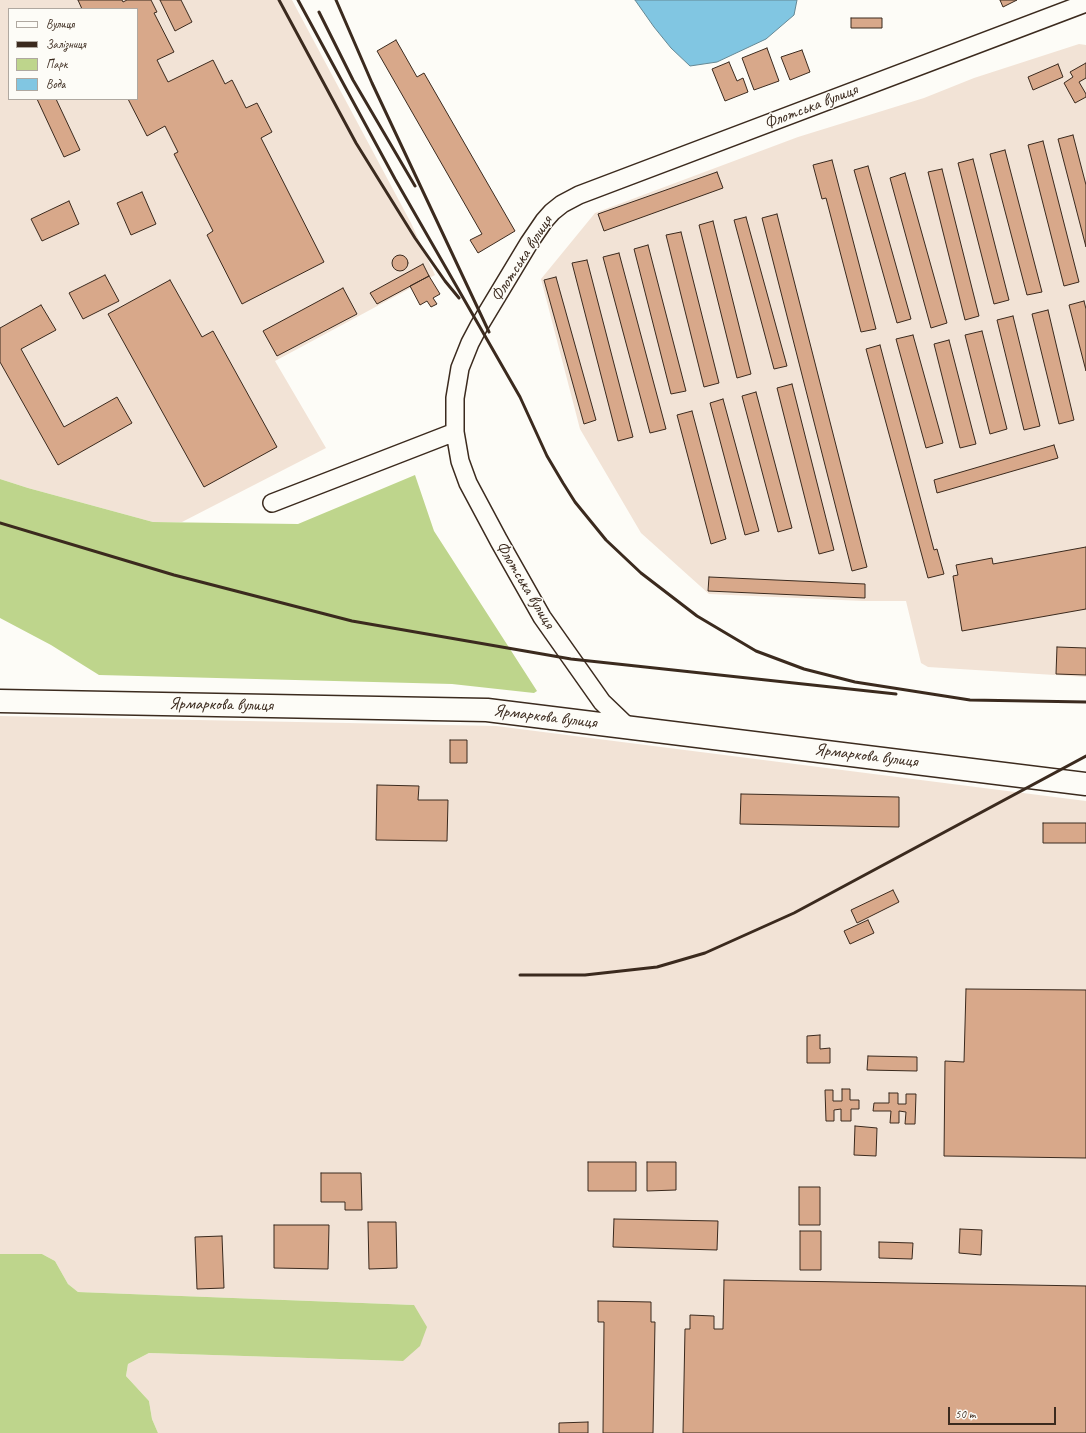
<!DOCTYPE html>
<meta charset="utf-8">
<style>
body{margin:0}
#map{position:relative;width:1086px;height:1433px;overflow:hidden;background:#fdfcf7;font-family:Caveat,sans-serif}
canvas{display:block}
.legend{position:absolute;left:8px;top:8px;width:130px;height:92px;box-sizing:border-box;background:#fdfcf7;border:1px solid #afa8a0;margin:0;padding:5px 7px;list-style:none;font-size:12px;color:#3b2a1e}
.legend li{display:flex;align-items:center;gap:8px;height:20px}
.legend b{width:20px;border:1px solid #afa8a0}
.scale{position:absolute;left:948px;top:1407px;width:108px;height:18px;box-sizing:border-box;border:2px solid #3b2a1e;border-top:0;padding-left:5px;font-size:12px;line-height:14px;white-space:nowrap;color:#3b2a1e;-webkit-text-stroke:3px #fdfcf7;paint-order:stroke}
</style>
<div id="map">
<canvas width="1086" height="1433"></canvas>
<ul class="legend">
<li><b style="height:5px;background:#fdfcf7"></b>Вулиця</li>
<li><b style="height:5px;background:#3b2a1e"></b>Залізниця</li>
<li><b style="height:11px;background:#bed58c"></b>Парк</li>
<li><b style="height:11px;background:#81c6e2"></b>Вода</li>
</ul>
<div class="scale">50 m</div>
</div>
<script>
const g = document.querySelector('canvas').getContext('2d');
g.lineJoin = 'round';
function fill(path, color) {
  g.fillStyle = color;
  g.fill(path, 'evenodd');
}
function poly(rows) {
  const path = new Path2D();
  for (const r of rows) {
    if (r.length === 3) {
      path.moveTo(r[0] + r[2], r[1]);
      path.arc(r[0], r[1], r[2], 0, 2 * Math.PI);
      continue;
    }
    path.moveTo(r[0], r[1]);
    for (let i = 2; i < r.length; i += 2) path.lineTo(r[i], r[i + 1]);
  }
  return path;
}
function stroke(path, color, width, dash) {
  g.strokeStyle = color;
  g.lineWidth = width;
  g.lineCap = dash ? 'butt' : 'round';
  g.setLineDash(dash || []);
  g.stroke(path);
}
function drawText(font, color, halo, rows, align = 'center') {
  g.font = font + ' Caveat,sans-serif';
  g.lineWidth = 3;
  g.setLineDash([]);
  g.textBaseline = 'middle';
  g.strokeStyle = halo;
  g.fillStyle = color;
  for (const [text, x, y, turn = 0] of rows) {
    g.save();
    g.translate(x, y);
    g.rotate((+turn || 0) * Math.PI / 180);
    g.textAlign = isNaN(turn) ? turn : align;
    if (halo) g.strokeText(text, 0, 0);
    g.fillText(text, 0, 0);
    g.restore();
  }
}
const built = poly([
 [0,0,292,0,411,223,435,275,275,361,326,448,182,522,153,522,28,488,0,479],
 [9,9,137,9,137,99,9,99],
 [1079,44,1086,45,1086,677,928,667,921,663,906,601,863,601,709,594,641,533,580,429,541,279,595,213,798,137,924,98,974,78],
 [0,716,496,726,1086,801,1086,1433,158,1433,152,1419,149,1401,126,1376,128,1364,149,1353,403,1361,414,1305,78,1292,68,1284,55,1261,42,1254,0,1254]
]);
const green = poly([
 [415,475,434,531,537,691,534,693,452,684,99,675,51,645,0,618,0,479,28,488,153,522,298,524],
 [0,1254,42,1254,55,1261,68,1284,78,1292,414,1305,427,1327,420,1346,403,1361,149,1353,128,1364,126,1376,149,1401,152,1419,158,1433,0,1433]
]);
const water = poly([
 [635,0,797,0,794,15,766,39,717,62,690,66,671,48,654,27,635,0]
]);
const building = poly([
 [78,0,122,0,123,2,127,0,151,0,157,12,154,13,174,52,157,60,168,82,213,60,225,84,232,80,246,108,257,103,272,132,261,138,324,262,242,304,207,235,213,231,174,154,178,152,165,126,147,136,128,99,137,99,137,9,82,9,78,0],
 [160,0,181,0,192,22,175,31,160,0],
 [1000,0,1017,0,1003,7,1000,0],
 [851,18,882,18,882,28,851,28,851,18],
 [396,40,417,77,424,73,515,231,478,253,470,240,482,234,377,51,396,40],
 [767,48,779,81,754,90,742,58,767,48],
 [802,50,810,72,790,80,781,57,802,50],
 [729,62,737,81,743,78,748,92,725,101,712,69,729,62],
 [1086,63,1086,78,1079,82,1086,94,1086,97,1075,103,1064,83,1073,77,1070,72,1086,63],
 [1058,64,1063,77,1033,90,1028,77,1058,64],
 [37,99,56,99,80,150,64,157,37,99],
 [1073,135,1086,185,1086,247,1058,139,1073,135],
 [1043,141,1079,282,1064,286,1028,145,1043,141],
 [1005,150,1042,292,1027,295,990,154,1005,150],
 [973,159,1009,300,994,304,958,163,973,159],
 [832,160,876,329,861,332,826,198,822,199,813,165,832,160],
 [868,166,911,319,897,323,854,170,868,166],
 [942,169,979,316,965,320,928,172,942,169],
 [717,172,723,188,604,231,598,214,717,172],
 [905,173,947,323,931,328,890,178,905,173],
 [142,192,156,224,131,235,117,203,142,192],
 [69,201,79,224,42,241,31,219,69,201],
 [777,214,867,567,852,571,762,218,777,214],
 [746,217,787,366,774,369,734,220,746,217],
 [713,221,751,374,737,378,699,225,713,221],
 [681,232,719,383,704,387,666,235,681,232],
 [648,245,686,391,671,394,634,249,648,245],
 [619,253,666,429,650,433,603,257,619,253],
 [400,263,8],
 [587,260,633,437,618,441,572,263,587,260],
 [423,264,429,276,377,304,370,293,423,264],
 [105,275,119,301,83,319,69,293,105,275],
 [429,276,440,294,433,298,437,304,431,307,427,301,420,305,410,286,429,276],
 [556,277,596,420,584,424,544,280,556,277],
 [170,280,202,337,213,331,277,447,204,487,108,314,170,280],
 [343,288,357,314,277,356,263,331,343,288],
 [1084,301,1086,309,1086,371,1069,305,1084,301],
 [41,305,56,330,21,349,64,427,117,397,132,423,58,465,0,362,0,328,41,305],
 [1048,310,1074,420,1059,424,1032,314,1048,310],
 [1013,316,1040,426,1024,430,997,320,1013,316],
 [982,331,1007,429,990,434,965,335,982,331],
 [913,335,943,443,926,448,896,339,913,335],
 [949,340,976,444,960,448,934,344,949,340],
 [880,345,934,550,937,549,944,574,928,578,866,349,880,345],
 [792,384,834,550,819,554,777,388,792,384],
 [756,392,792,528,778,532,742,396,756,392],
 [723,399,759,531,745,535,710,403,723,399],
 [692,411,726,539,711,544,677,415,692,411],
 [1054,445,1058,458,937,493,934,480,1054,445],
 [1086,547,1086,609,962,631,953,576,958,575,956,565,992,558,993,564,1086,547],
 [709,577,865,584,865,598,708,591,709,577],
 [1057,647,1086,648,1086,675,1056,674,1057,647],
 [450,740,467,740,467,763,450,763,450,740],
 [377,785,419,786,418,800,448,800,447,841,376,840,377,785],
 [741,794,899,797,899,827,740,824,741,794],
 [1043,823,1086,823,1086,843,1043,843,1043,823],
 [893,890,899,902,857,923,851,910,893,890],
 [868,920,874,933,850,944,844,931,868,920],
 [966,989,1086,990,1086,1158,944,1156,945,1061,964,1062,966,989],
 [820,1035,820,1049,830,1048,830,1063,807,1063,807,1036,820,1035],
 [868,1056,917,1057,917,1071,867,1070,868,1056],
 [842,1089,850,1089,850,1100,859,1100,859,1109,851,1109,851,1121,841,1121,841,1109,834,1110,834,1121,826,1121,825,1090,833,1090,833,1101,842,1101,842,1089],
 [889,1093,898,1093,898,1104,906,1104,906,1094,916,1094,915,1124,905,1124,906,1112,899,1111,899,1123,890,1123,891,1111,873,1111,874,1103,889,1103,889,1093],
 [855,1126,877,1128,876,1156,854,1155,855,1126],
 [588,1162,636,1162,636,1191,588,1191,588,1162],
 [647,1162,676,1162,676,1190,647,1191,647,1162],
 [321,1173,361,1173,362,1210,345,1210,345,1202,321,1202,321,1173],
 [799,1187,820,1187,820,1225,799,1225,799,1187],
 [614,1219,718,1221,717,1250,613,1247,614,1219],
 [368,1222,396,1222,397,1268,369,1269,368,1222],
 [274,1225,329,1225,328,1269,274,1268,274,1225],
 [960,1229,982,1230,981,1255,959,1253,960,1229],
 [800,1231,821,1231,821,1270,800,1270,800,1231],
 [222,1236,224,1288,197,1289,195,1237,222,1236],
 [879,1242,913,1243,912,1259,879,1258,879,1242],
 [724,1280,1086,1286,1086,1433,683,1433,685,1329,690,1329,690,1315,714,1316,714,1329,723,1329,724,1280],
 [598,1301,651,1302,651,1322,655,1322,653,1433,603,1433,604,1322,598,1322,598,1301],
 [588,1422,588,1433,559,1433,559,1423,588,1422]
]);
const street = poly([
 [272,503,455,432],
 [627,726,602,702,542,617,499,541,468,483,460,461,455,432,455,398,460,368,470,343,479,326,529,243,544,221,552,212,562,204,579,195,1086,3]
]);
const secondary = poly([
 [0,701,487,710,1086,784]
]);
const rail = poly([
 [279,0,356,143,415,238,445,281,459,298],
 [298,0,395,179,520,397,547,456,563,483,575,502,606,540,641,573,697,616,756,651,804,669,855,682,970,700,1086,702],
 [336,0,372,83,489,332],
 [319,12,353,80,415,186],
 [0,523,174,575,352,621,571,659,896,694],
 [520,975,585,975,657,967,705,953,794,913,1086,756]
]);
const streetNames = [
 ["Флотська вулиця",811,107,-21],
 ["Флотська вулиця",522,259,-57],
 ["Флотська вулиця",525,585,59],
 ["Ярмаркова вулиця",221,705,1],
 ["Ярмаркова вулиця",545,717,7],
 ["Ярмаркова вулиця",866,756,7]
];
fill(built, '#f2e3d6');
fill(green, '#bed58c');
fill(water, '#81c6e2');
stroke(water, '#658894', 1);
fill(building, '#d8a88a');
stroke(building, '#3b2a1e', 1);
stroke(street, '#3b2a1e', 20);
stroke(secondary, '#3b2a1e', 25);
stroke(street, '#fdfcf7', 17);
stroke(secondary, '#fdfcf7', 22);
stroke(rail, '#3b2a1e', 3);
drawText('17px', '#3b2a1e', '#fdfcf7', streetNames);
</script>
